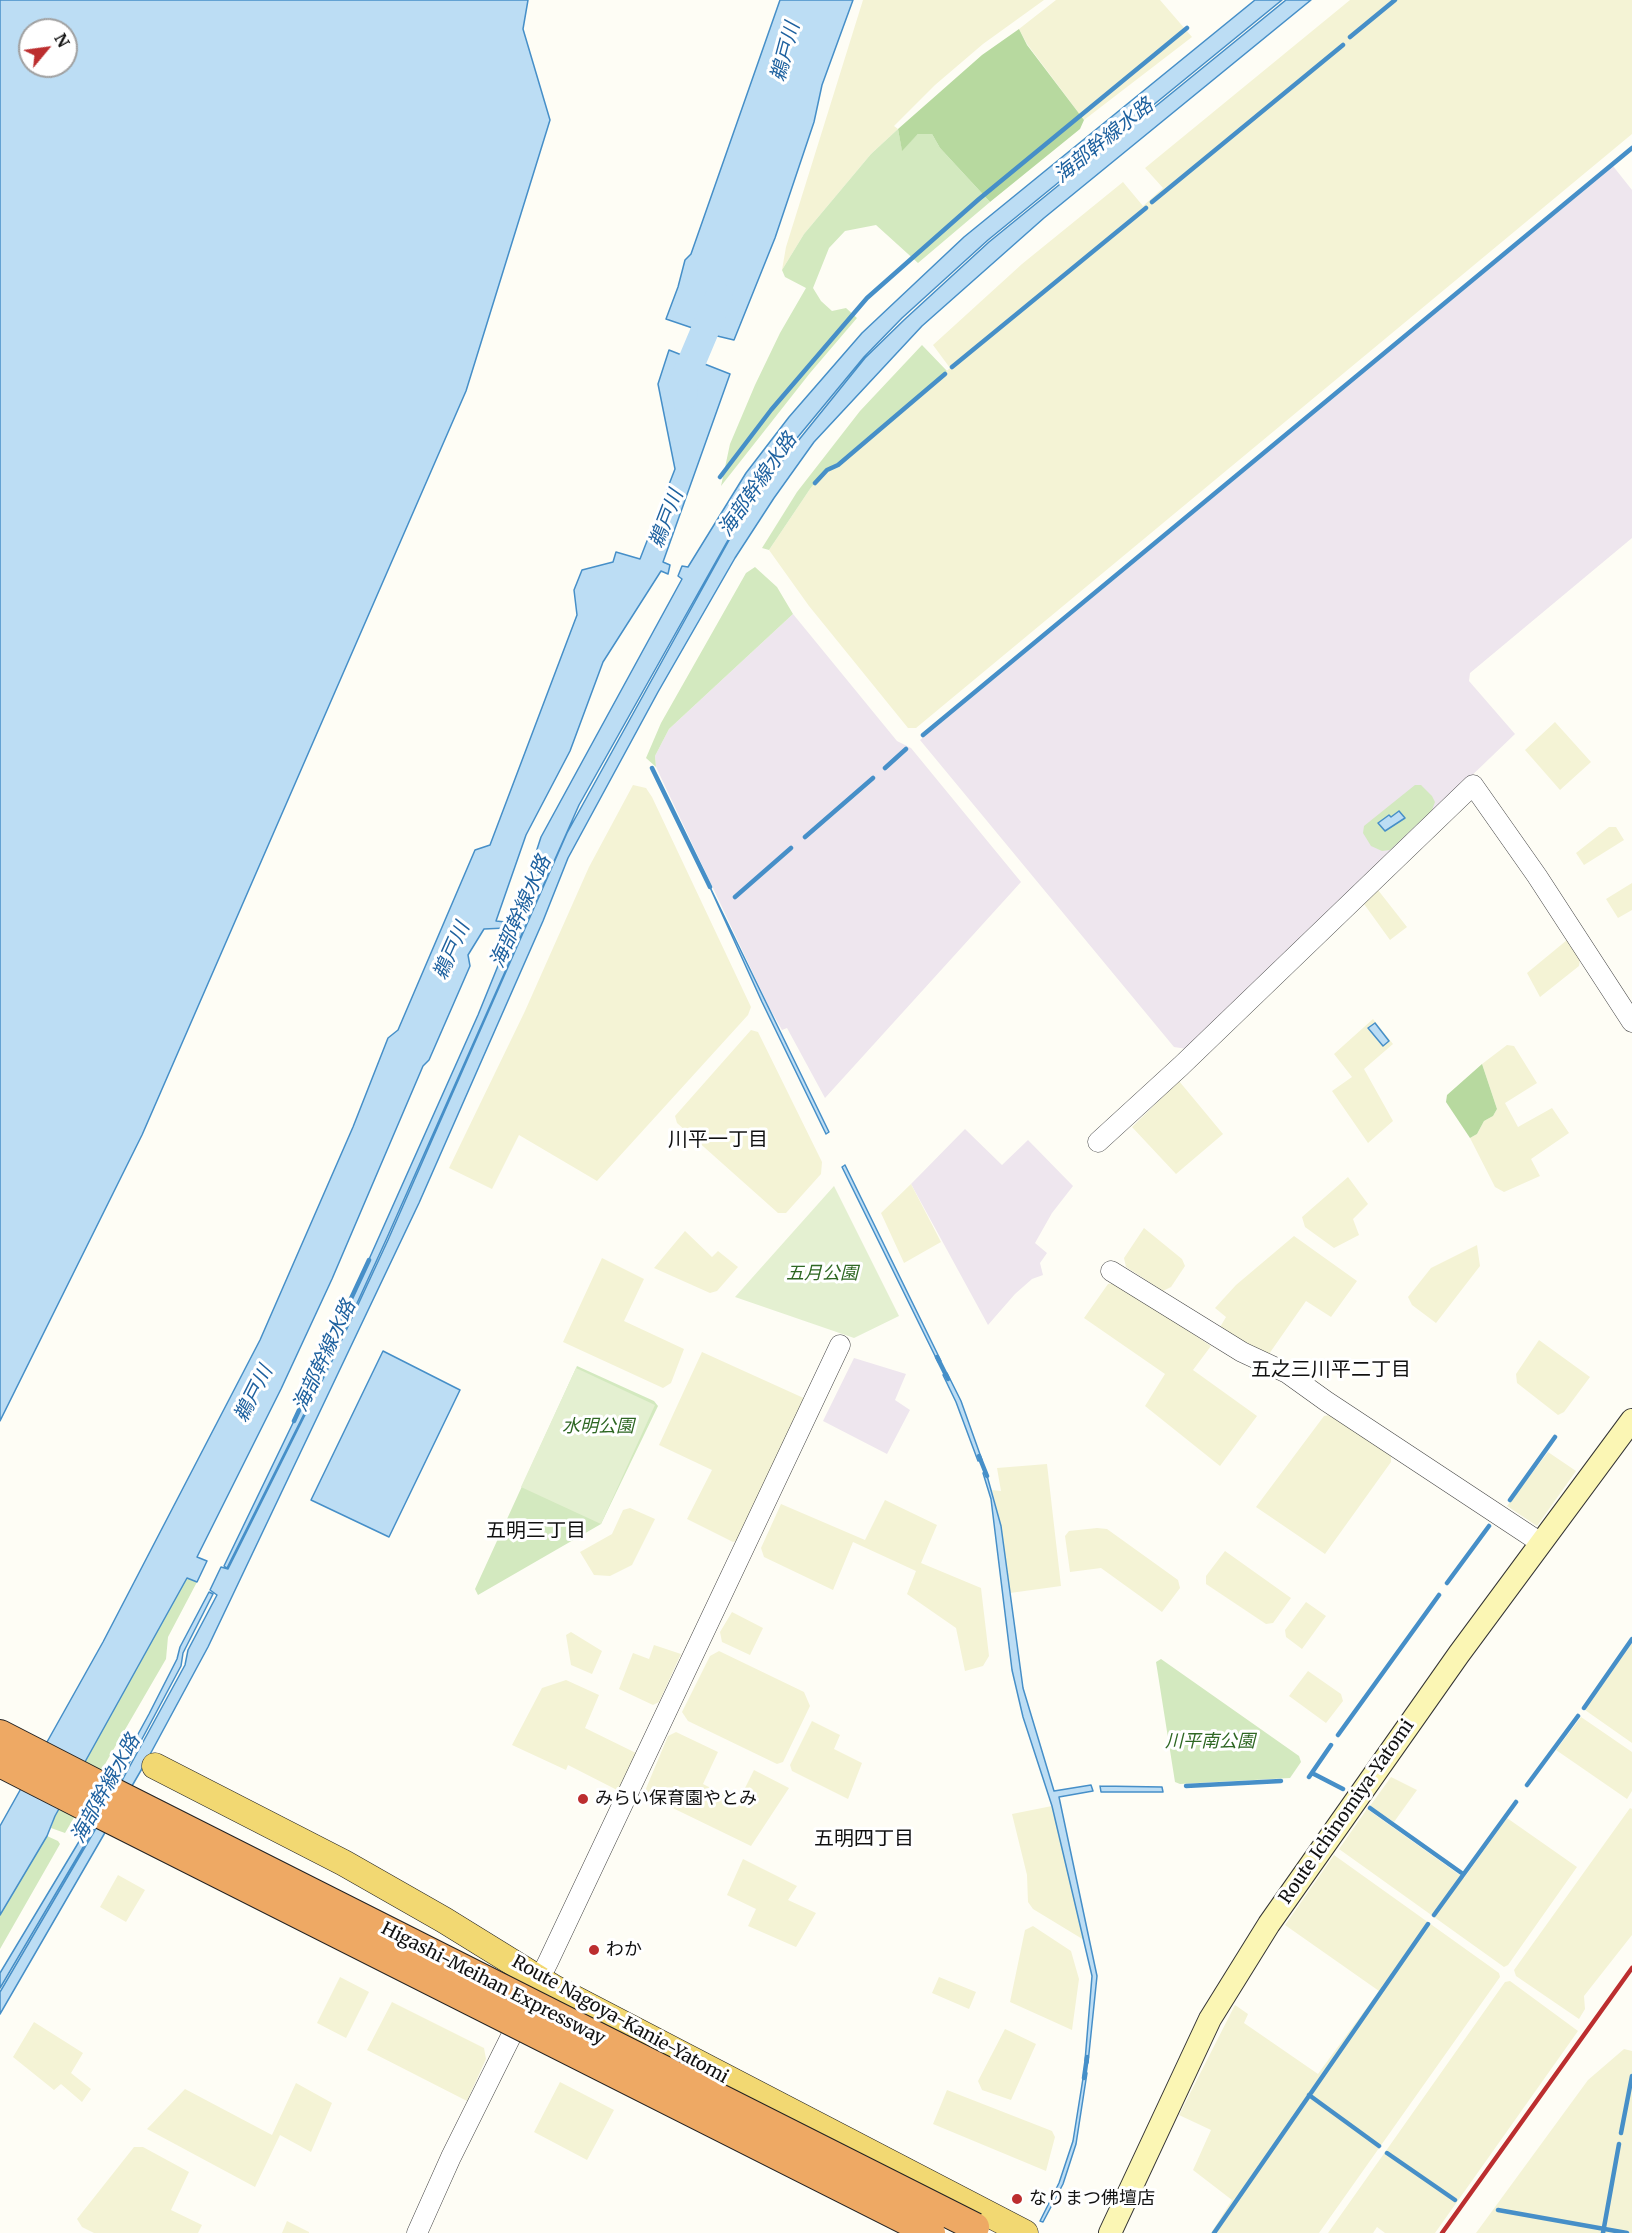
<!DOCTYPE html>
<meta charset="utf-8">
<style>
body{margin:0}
#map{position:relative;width:1632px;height:2233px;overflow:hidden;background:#fefdf5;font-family:Merriweather,serif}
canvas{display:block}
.north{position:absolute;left:18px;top:18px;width:60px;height:60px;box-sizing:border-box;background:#fff;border:2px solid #a0a0a0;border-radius:50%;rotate:61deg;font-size:16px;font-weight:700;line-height:24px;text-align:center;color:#111}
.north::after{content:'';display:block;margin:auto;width:21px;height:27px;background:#bc2e2f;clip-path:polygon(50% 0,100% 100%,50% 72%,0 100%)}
</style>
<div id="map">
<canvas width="1632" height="2233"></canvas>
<div class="north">N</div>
</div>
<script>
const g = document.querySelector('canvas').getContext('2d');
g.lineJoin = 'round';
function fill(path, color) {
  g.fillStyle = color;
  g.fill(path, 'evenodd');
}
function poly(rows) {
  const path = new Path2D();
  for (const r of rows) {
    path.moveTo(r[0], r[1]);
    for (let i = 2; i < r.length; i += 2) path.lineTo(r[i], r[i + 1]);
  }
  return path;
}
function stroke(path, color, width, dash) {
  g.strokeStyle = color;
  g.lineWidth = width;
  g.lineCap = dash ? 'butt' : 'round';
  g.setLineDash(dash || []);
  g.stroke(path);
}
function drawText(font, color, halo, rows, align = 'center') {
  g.font = font + ' Merriweather,"Noto Sans JP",serif';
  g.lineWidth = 6;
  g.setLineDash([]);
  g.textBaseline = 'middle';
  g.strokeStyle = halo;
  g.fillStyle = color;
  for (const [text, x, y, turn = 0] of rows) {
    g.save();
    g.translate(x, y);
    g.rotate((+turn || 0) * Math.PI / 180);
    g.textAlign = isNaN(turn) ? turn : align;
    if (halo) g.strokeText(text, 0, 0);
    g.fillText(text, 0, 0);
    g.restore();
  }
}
const industrial = poly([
 [1613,166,1632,190,1632,538,1470,673,1469,681,1515,734,1187,1049,1174,1047,920,740],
 [793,614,897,741,911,748,1021,882,825,1098,787,1028,782,1030,769,1007,656,767,655,756,669,729],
 [965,1129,1002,1165,1028,1140,1073,1186,1052,1213,1035,1243,1047,1253,1040,1263,1043,1275,1032,1279,1015,1294,988,1325,911,1184],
 [854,1358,906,1374,895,1400,910,1410,887,1454,823,1421]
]);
const farmland = poly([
 [863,0,1044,0,983,44,935,85,894,126,898,129,871,154,804,234,782,270,786,247],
 [1056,0,1160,0,1192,37,1084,120,1027,44,1019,29],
 [1350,0,1632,0,1632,134,916,728,908,728,809,606,769,550,810,489,825,470,837,463,950,368,933,345,1022,264,1123,182,1143,206,1163,188,1145,168],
 [1555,722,1591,762,1560,790,1525,750],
 [633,785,646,788,652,797,751,1007,748,1015,597,1181,519,1135,492,1189,449,1168,525,1011,589,867],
 [1609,827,1616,827,1624,840,1584,865,1576,853],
 [1632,883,1632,910,1618,918,1606,899],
 [1378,890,1407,927,1390,940,1364,904],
 [1567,940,1580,959,1579,966,1540,997,1527,973],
 [1373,1019,1393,1044,1364,1069,1393,1121,1368,1143,1332,1091,1352,1077,1334,1054],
 [751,1030,758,1032,822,1162,821,1174,786,1213,778,1213,677,1123,675,1116],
 [1507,1045,1514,1046,1537,1083,1505,1103,1518,1127,1552,1108,1569,1133,1531,1159,1540,1176,1504,1192,1495,1187,1470,1138,1477,1134,1484,1121,1493,1116,1497,1109,1482,1064],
 [1179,1081,1223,1134,1176,1174,1132,1127],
 [1348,1177,1368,1204,1353,1219,1359,1235,1334,1248,1305,1227,1302,1217],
 [911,1184,941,1242,904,1263,881,1213],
 [1144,1228,1182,1259,1185,1266,1171,1287,1163,1291,1126,1267,1124,1258],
 [685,1231,712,1257,718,1251,738,1267,717,1291,710,1293,654,1268],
 [1294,1236,1357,1281,1331,1317,1306,1301,1269,1354,1219,1329,1226,1317,1215,1308,1236,1285],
 [1477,1245,1480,1266,1436,1323,1412,1305,1408,1297,1431,1268],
 [602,1258,644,1279,624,1321,684,1349,671,1383,663,1388,563,1342],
 [1116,1283,1211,1346,1193,1370,1257,1416,1220,1466,1145,1406,1165,1374,1084,1318,1108,1284],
 [1539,1340,1590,1377,1564,1412,1558,1415,1517,1383,1516,1374],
 [702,1352,808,1400,742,1539,733,1542,687,1519,712,1470,659,1445],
 [1329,1415,1391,1454,1391,1462,1325,1554,1256,1507,1324,1416],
 [1548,1452,1576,1471,1537,1526,1507,1506],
 [1047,1464,1061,1586,1010,1593,1001,1526,992,1490,1001,1491,997,1468],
 [885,1500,937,1525,921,1563,981,1588,989,1656,983,1666,965,1671,956,1628,907,1594,916,1571,853,1542,833,1590,764,1557,761,1548,781,1504,865,1540],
 [630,1508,655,1519,632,1565,610,1576,594,1575,580,1552,612,1534,623,1510],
 [1097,1528,1107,1529,1178,1580,1180,1588,1162,1612,1101,1568,1070,1572,1065,1536,1069,1531],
 [1225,1551,1291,1598,1273,1623,1266,1624,1206,1584,1206,1576],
 [1306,1602,1326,1616,1302,1649,1286,1637,1285,1630],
 [732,1612,763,1628,750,1655,722,1642,720,1632],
 [571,1632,602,1651,592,1674,571,1665,566,1635],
 [1632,1643,1632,1743,1585,1710],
 [654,1645,681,1654,659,1702,653,1705,619,1689,633,1653,649,1659],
 [719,1651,804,1692,810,1706,783,1762,777,1764,688,1721,682,1712,710,1656],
 [1308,1671,1341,1694,1343,1701,1326,1723,1289,1696],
 [566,1680,599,1695,585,1728,636,1753,619,1791,568,1765,566,1770,512,1745,542,1688],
 [1581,1717,1632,1752,1632,1791,1627,1799,1556,1750],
 [812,1721,840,1735,834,1749,862,1763,848,1799,792,1771,790,1765],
 [676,1732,718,1752,703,1784,738,1802,754,1770,789,1788,751,1846,648,1796,645,1791,668,1736],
 [1391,1777,1417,1790,1394,1822,1370,1806],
 [1052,1806,1060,1839,1084,1940,1033,1909,1028,1902,1027,1875,1012,1814],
 [1630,1808,1632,1809,1632,1935,1584,1996,1585,2009,1579,2019,1516,1976,1514,1970],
 [1367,1809,1464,1878,1507,1818,1577,1867,1508,1965,1504,1967,1339,1849],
 [1334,1855,1499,1973,1500,1977,1319,2233,1211,2233,1232,2200,1193,2170,1211,2130,1179,2115,1235,2005,1248,2014,1244,2023,1318,2074,1379,1991,1285,1925],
 [743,1859,797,1886,788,1900,816,1913,796,1947,748,1926,756,1909,727,1895],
 [118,1875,145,1890,126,1922,100,1907],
 [1033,1926,1071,1951,1079,1979,1072,2030,1010,2002,1025,1930],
 [340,1977,369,1992,346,2038,317,2023],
 [939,1977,976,1992,969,2009,932,1993],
 [1510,1981,1578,2031,1435,2233,1385,2233,1377,2227,1373,2233,1328,2233,1505,1982],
 [392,2002,484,2048,486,2059,467,2101,367,2050],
 [34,2022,83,2053,71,2073,91,2089,82,2102,61,2084,54,2090,13,2057],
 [1005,2029,1036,2044,1011,2100,982,2090,978,2081],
 [1624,2049,1632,2051,1632,2233,1476,2233,1588,2080],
 [560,2082,614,2110,587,2160,534,2132],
 [296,2083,332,2103,311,2152,280,2135,255,2187,147,2129,185,2089,272,2135],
 [947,2090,1052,2131,1055,2137,1046,2171,933,2124],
 [134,2147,143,2147,189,2172,171,2210,202,2225,198,2233,94,2233,82,2227,77,2219],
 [287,2221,309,2232,309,2233,282,2233]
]);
const green = poly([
 [898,129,902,150,918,134,932,134,940,148,990,202,918,263,876,225,845,231,829,248,813,288,821,301,832,311,846,308,857,318,810,373,721,486,730,444,755,385,780,333,806,288,785,277,782,270,804,234,871,154],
 [922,345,947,371,837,463,825,470,810,489,769,550,762,548,797,492,860,411],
 [755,567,777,587,793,614,669,729,655,756,656,767,646,758,661,723,746,573],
 [1415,785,1421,785,1432,796,1435,802,1432,810,1390,850,1382,851,1371,846,1363,833,1364,826],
 [577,1366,654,1401,658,1406,601,1524,478,1595,475,1589],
 [187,1577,197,1582,168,1637,166,1659,65,1833,51,1828,55,1816],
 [1161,1659,1299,1756,1301,1762,1290,1778,1180,1784,1175,1782,1156,1662],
 [47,1836,58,1841,60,1844,0,1949,0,1915]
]);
const forest = poly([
 [1019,29,1027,45,1084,120,1080,129,990,202,940,148,932,134,918,134,902,151,898,129,982,55],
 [1482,1064,1497,1109,1493,1116,1484,1121,1477,1134,1470,1138,1446,1102,1447,1095]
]);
const pitch = poly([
 [834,1186,899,1316,854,1338,735,1297],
 [576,1368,655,1405,601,1524,521,1487]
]);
const water = poly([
 [0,0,528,0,523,29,550,120,466,391,142,1135,0,1421,0,0],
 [30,30,66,30,66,66,30,66,30,30],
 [780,0,853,0,822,85,814,122,775,238,734,340,713,335,666,319,678,287,685,260,691,254,780,0],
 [1255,0,1282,0,988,240,902,318,864,357,783,455,737,524,579,805,386,1240,330,1362,227,1568,224,1566,333,1340,478,1015,504,951,541,837,682,579,678,576,682,566,688,567,746,473,789,417,862,333,964,237,1255,0],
 [1286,0,1311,0,1044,218,922,326,814,442,774,498,735,558,658,692,568,858,543,921,419,1203,208,1647,147,1760,0,2014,0,1992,95,1830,185,1665,188,1650,217,1595,210,1590,221,1567,228,1569,331,1363,388,1240,567,833,738,524,785,457,865,358,904,320,989,242,1286,0],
 [669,350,730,374,663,562,670,565,668,574,661,571,603,662,570,751,526,835,496,921,506,922,506,928,484,929,468,955,470,966,429,1060,423,1066,332,1279,281,1389,197,1557,207,1561,197,1582,187,1578,55,1816,47,1836,0,1915,0,1826,103,1642,260,1340,353,1127,388,1038,398,1030,475,850,490,845,577,615,574,590,582,570,613,562,616,552,640,559,675,469,658,384,669,350],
 [1399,811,1405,818,1385,831,1378,823,1389,815,1391,817,1399,811],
 [708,883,829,1132,826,1134,762,1002,708,883],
 [1375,1023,1389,1041,1383,1046,1368,1028,1375,1023],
 [845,1165,941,1361,938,1362,842,1167,845,1165],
 [383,1351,460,1390,389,1537,311,1500,383,1351],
 [947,1373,961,1401,982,1460,978,1461,956,1402,943,1375,947,1373],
 [986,1472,1001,1526,1023,1688,1054,1791,1091,1785,1093,1791,1059,1797,1097,1976,1088,2063,1085,2061,1092,1976,1052,1806,1023,1717,1012,1670,991,1499,983,1473,986,1472],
 [209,1592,213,1594,183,1653,181,1666,95,1827,0,1988,0,1973,83,1835,149,1714,177,1659,180,1647,209,1592],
 [1100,1786,1162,1787,1163,1792,1101,1792,1100,1786],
 [1084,2072,1087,2073,1076,2144,1063,2184,1043,2222,1040,2221,1059,2183,1073,2141,1084,2072]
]);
const stream = poly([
 [1350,37,1395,0],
 [1152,202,1343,45],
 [952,367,1146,208],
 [720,477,771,410,867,298,979,199,1187,28],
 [815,483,827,470,838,465,945,374],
 [923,735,1632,148],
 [652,768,710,887],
 [885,768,906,749],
 [805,837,873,778],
 [735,897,791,848],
 [937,1357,948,1379],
 [294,1421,369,1260],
 [979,1456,987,1476],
 [1510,1500,1555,1437],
 [1447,1583,1489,1526],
 [1584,1708,1632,1639],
 [1338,1735,1439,1595],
 [1312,1773,1343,1789],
 [1309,1777,1331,1745],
 [1527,1785,1578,1716],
 [1186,1786,1281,1781],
 [1370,1808,1463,1874],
 [1434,1915,1516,1802],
 [1084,2078,1087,2057],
 [1309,2095,1379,2146],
 [1621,2133,1632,2076],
 [1387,2153,1455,2200],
 [1498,2210,1627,2233],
 [1214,2233,1428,1924],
 [1603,2233,1619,2144]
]);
const river = poly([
 [683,397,684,380,719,297]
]);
const tertiary = poly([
 [1098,1142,1181,1066,1473,785,1537,876,1632,1022],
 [1111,1271,1242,1352,1287,1373,1326,1401,1541,1543],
 [417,2233,451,2157,548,1962,840,1345]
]);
const secondary = poly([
 [1110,2233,1210,2019,1269,1924,1459,1654,1632,1420]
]);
const primary = poly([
 [155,1766,344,1863,444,1920,554,1988,1025,2233]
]);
const motorway = poly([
 [0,1734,105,1788],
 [0,1763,92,1810]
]);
const rail = poly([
 [1442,2233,1632,1968]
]);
const motorwayBridge = poly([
 [105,1788,975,2227],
 [92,1810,931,2233]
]);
const markers = [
 [583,1799,6,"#bc2e2f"],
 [594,1950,6,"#bc2e2f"],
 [1017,2199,6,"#bc2e2f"]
];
const parkNames = [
 ["五月公園",822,1274],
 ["水明公園",598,1427],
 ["川平南公園",1210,1742]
];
const poiNames = [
 ["みらい保育園やとみ",595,1799],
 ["わか",606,1950],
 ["なりまつ佛壇店",1029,2199]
];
const streetNames = [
 ["Route Ichinomiya-Yatomi",1347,1812,-55],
 ["Higashi-Meihan Expressway",493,1984,27],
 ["Route Nagoya-Kanie-Yatomi",620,2020,29]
];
const waterNames = [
 ["鵜戸川",786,52,-75],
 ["海部幹線水路",1104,141,-39],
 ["海部幹線水路",758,485,-55],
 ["鵜戸川",667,519,-69],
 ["海部幹線水路",521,912,-66],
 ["鵜戸川",452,951,-66],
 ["海部幹線水路",325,1356,-65],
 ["鵜戸川",254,1394,-63],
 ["海部幹線水路",106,1789,-61]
];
const neighbourhoodNames = [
 ["川平一丁目",718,1140],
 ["五之三川平二丁目",1331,1370],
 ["五明三丁目",536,1531],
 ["五明四丁目",864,1839]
];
fill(industrial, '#eee6ee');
fill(farmland, '#f4f3d5');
fill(green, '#d3e9bf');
fill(forest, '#b7d99f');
fill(pitch, '#e4f0d1');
fill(water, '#bcddf4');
stroke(water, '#468fc8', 1.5);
stroke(stream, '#468fc8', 4.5);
stroke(river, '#bcddf4', 28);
stroke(tertiary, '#444', 21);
stroke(secondary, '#333', 24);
stroke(primary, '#222', 27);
stroke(motorway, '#222', 30);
stroke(tertiary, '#fff', 20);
stroke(secondary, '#fbf6b4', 22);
stroke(primary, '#f2d872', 26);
stroke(motorway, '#eea964', 28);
stroke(rail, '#bc2e2f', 4.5);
stroke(motorwayBridge, '#222', 30, []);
stroke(motorwayBridge, '#eea964', 28);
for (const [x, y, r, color] of markers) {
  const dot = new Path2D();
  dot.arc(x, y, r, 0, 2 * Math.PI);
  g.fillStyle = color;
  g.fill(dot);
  stroke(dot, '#fff', 2);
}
drawText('italic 18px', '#2e6723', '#fff', parkNames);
drawText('18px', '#111', '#fff', poiNames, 'left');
drawText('18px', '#111', '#fff', streetNames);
drawText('italic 20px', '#1e619f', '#fff', waterNames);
drawText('20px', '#111', '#fff', neighbourhoodNames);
</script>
